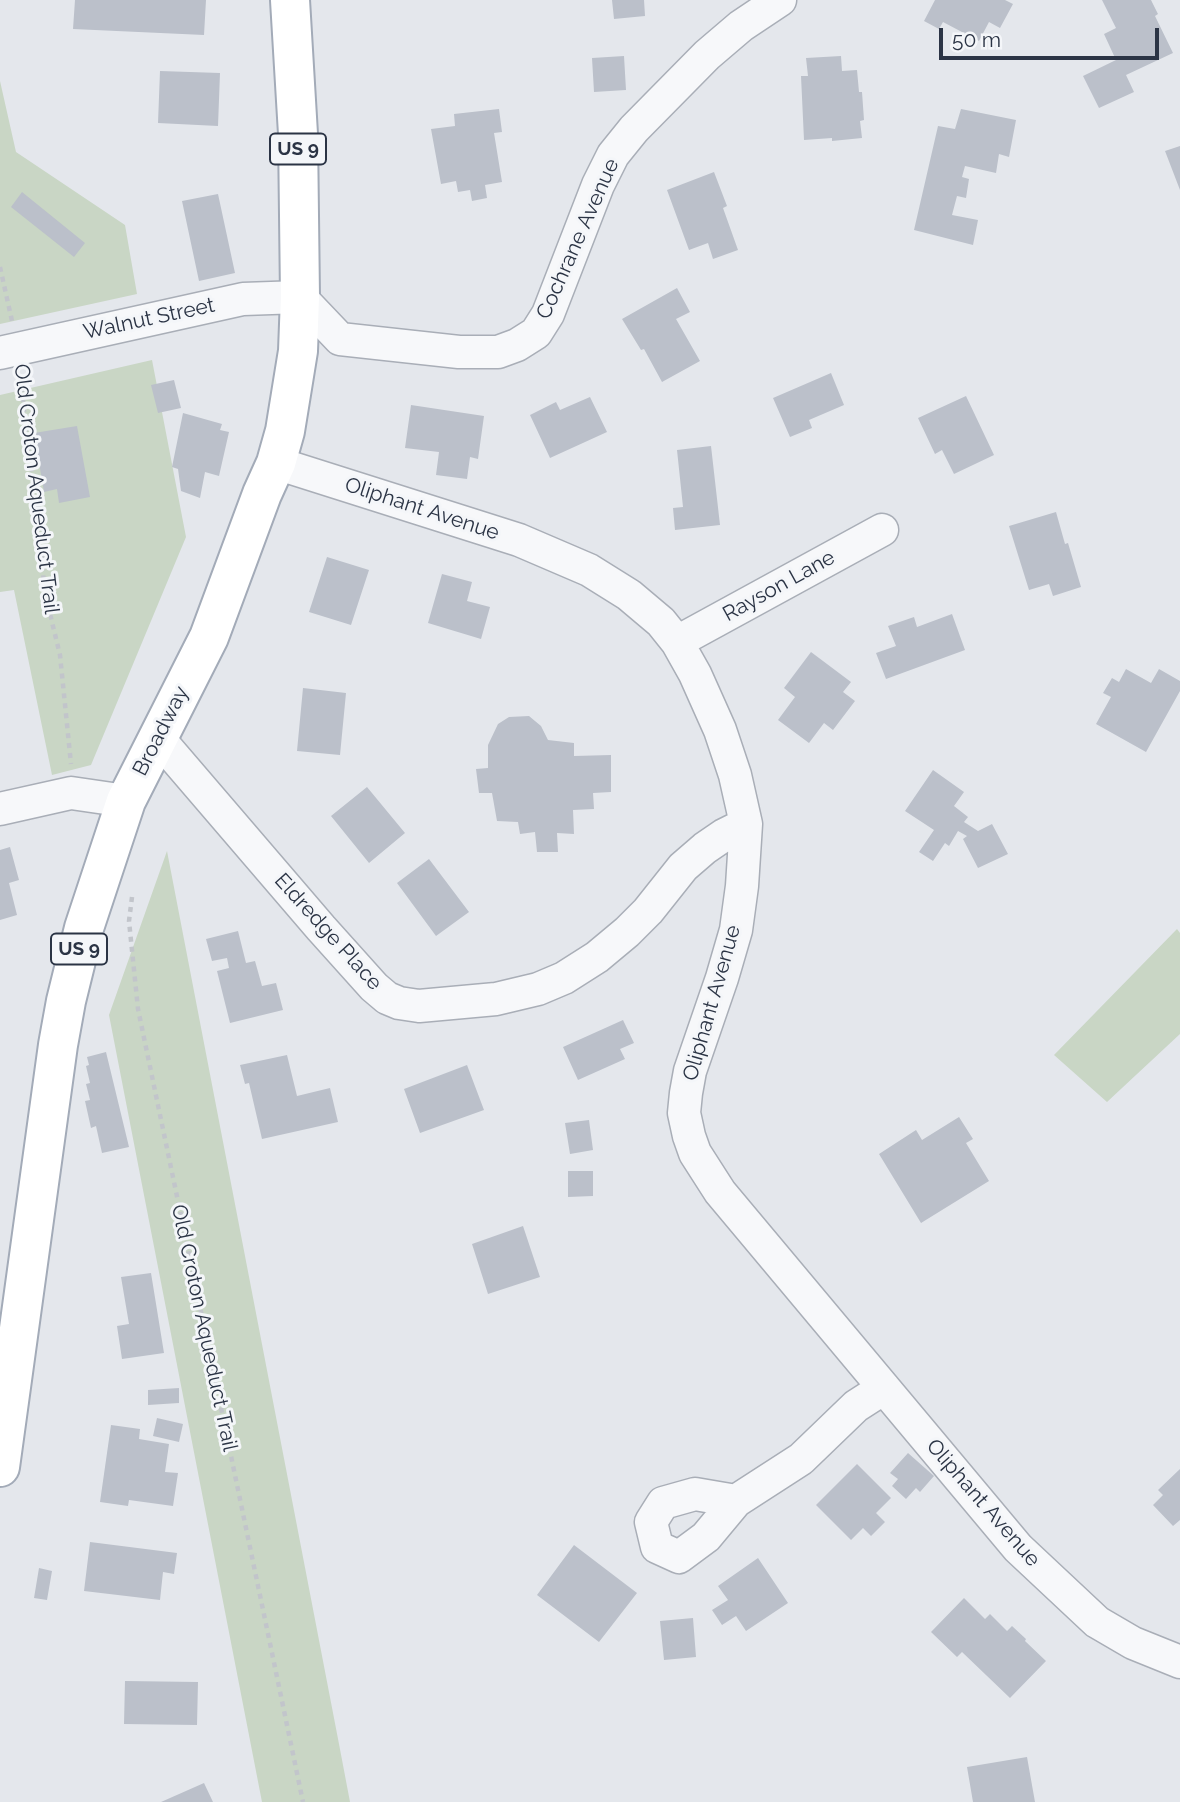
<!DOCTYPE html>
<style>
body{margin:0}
#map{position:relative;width:1180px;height:1802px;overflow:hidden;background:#e4e7ec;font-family:Raleway,sans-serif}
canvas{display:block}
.scale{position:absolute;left:939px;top:28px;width:220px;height:32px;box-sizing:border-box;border:4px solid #2b3445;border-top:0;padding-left:9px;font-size:21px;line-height:24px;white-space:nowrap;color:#2b3445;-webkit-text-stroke:5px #f4f6f9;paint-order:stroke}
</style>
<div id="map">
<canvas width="1180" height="1802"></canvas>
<div class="scale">50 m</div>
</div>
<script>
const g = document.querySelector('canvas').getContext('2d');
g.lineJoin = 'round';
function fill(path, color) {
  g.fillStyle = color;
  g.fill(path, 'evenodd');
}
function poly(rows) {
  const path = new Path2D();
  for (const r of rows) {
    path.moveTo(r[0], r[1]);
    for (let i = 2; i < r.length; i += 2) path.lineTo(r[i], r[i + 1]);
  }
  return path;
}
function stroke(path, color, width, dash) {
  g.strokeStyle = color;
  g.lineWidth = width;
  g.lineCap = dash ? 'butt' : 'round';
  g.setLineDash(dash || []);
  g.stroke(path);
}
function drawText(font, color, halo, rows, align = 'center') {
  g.font = font + ' Raleway,sans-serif';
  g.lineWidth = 6;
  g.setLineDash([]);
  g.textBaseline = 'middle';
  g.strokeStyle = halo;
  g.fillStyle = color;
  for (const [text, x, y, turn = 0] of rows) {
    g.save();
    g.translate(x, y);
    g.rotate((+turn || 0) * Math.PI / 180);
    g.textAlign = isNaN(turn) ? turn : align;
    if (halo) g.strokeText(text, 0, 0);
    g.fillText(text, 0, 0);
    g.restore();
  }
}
const green = poly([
 [0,81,16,152,125,225,137,294,0,324],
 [152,360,186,537,91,765,52,775,14,590,0,592,0,395],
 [167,851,339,1744,350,1802,262,1802,109,1015],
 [1177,929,1180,933,1180,1034,1107,1102,1054,1055]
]);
const building = poly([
 [75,0,206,0,204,35,73,29],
 [612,0,644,0,645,16,614,19],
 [935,0,1005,0,1013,4,1000,28,989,22,979,41,943,22,939,29,924,21],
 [1102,0,1151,0,1158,14,1155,16,1173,53,1126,75,1134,92,1099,108,1083,76,1116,60,1104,34,1116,28],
 [624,56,626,90,594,92,592,58],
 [841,56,842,71,857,70,859,92,862,92,864,120,860,121,862,138,832,141,832,138,804,140,801,76,808,76,806,58],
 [160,71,220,73,218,126,158,123],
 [499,109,502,132,494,133,502,182,485,185,487,198,472,201,470,190,458,192,456,181,441,184,431,129,455,126,454,114],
 [961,109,1016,120,1009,157,999,154,996,173,965,166,962,177,969,179,966,198,957,196,952,215,978,220,973,245,914,230,938,126,955,129],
 [1180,146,1180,190,1165,151],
 [714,172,727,206,723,208,738,250,713,259,708,243,689,250,667,190],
 [22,192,85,243,74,257,11,207],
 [218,194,235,273,199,281,182,201],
 [677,288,690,312,676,319,700,361,662,382,644,349,641,350,622,319],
 [831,373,844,405,809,420,812,428,790,437,773,398],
 [174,380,181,408,158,413,151,385],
 [966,396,994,455,954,474,942,450,935,454,918,418],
 [590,397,607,432,550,458,530,415,556,402,560,410],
 [411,405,484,416,478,459,470,457,467,479,436,475,439,452,405,448],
 [183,413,222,424,220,430,229,432,219,476,205,472,200,498,181,491,178,469,172,467],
 [77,426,90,497,59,503,57,489,44,492,34,433],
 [711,446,720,525,675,530,673,508,683,507,677,450],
 [1056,512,1065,544,1068,543,1081,587,1053,596,1049,584,1029,590,1009,526],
 [327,557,369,570,351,625,309,612],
 [442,574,472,582,467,601,490,607,481,639,428,623],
 [952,614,965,650,886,679,876,653,896,646,888,626,914,617,917,627],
 [811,652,851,682,843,692,855,701,833,730,824,723,809,743,778,720,795,697,784,688],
 [1126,669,1151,683,1159,669,1180,681,1180,691,1146,752,1096,724,1111,697,1103,693,1112,678,1119,682],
 [303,688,346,693,340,755,297,751],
 [529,716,541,726,548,740,574,743,574,756,611,755,611,792,593,793,594,809,573,810,574,834,557,833,558,852,537,852,535,832,520,834,518,822,497,821,492,793,479,793,476,769,488,768,488,745,498,724,509,717],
 [933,770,964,792,954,806,968,817,964,822,978,831,992,824,1008,854,978,868,963,839,967,836,958,831,949,846,945,843,933,861,919,852,934,830,905,811],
 [367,787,405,833,369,863,331,816],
 [10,847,19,880,9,883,17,915,0,920,0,850],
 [429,859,469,912,436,936,397,883],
 [238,931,246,963,255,961,262,986,276,983,283,1010,230,1023,217,971,229,968,227,958,212,961,206,939],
 [623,1020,634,1043,620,1049,625,1059,578,1080,563,1047],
 [106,1052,129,1147,102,1153,96,1126,91,1128,85,1101,90,1100,86,1084,90,1083,86,1066,89,1065,87,1057],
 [287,1055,297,1096,330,1088,338,1122,262,1139,249,1083,245,1084,240,1065],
 [467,1065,484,1110,420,1133,404,1089],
 [959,1117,973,1139,966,1143,989,1181,921,1223,879,1154,916,1130,922,1140],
 [589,1120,593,1150,570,1154,565,1123],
 [568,1171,593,1171,593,1196,568,1197],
 [523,1226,540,1277,488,1294,472,1244],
 [151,1273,164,1353,122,1359,117,1326,129,1324,121,1277],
 [179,1388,179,1403,148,1405,148,1390],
 [157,1418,183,1424,179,1442,153,1436],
 [111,1425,140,1429,139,1439,169,1444,165,1472,178,1473,173,1506,129,1500,128,1506,100,1502],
 [908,1453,934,1476,920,1492,916,1488,906,1499,892,1486,898,1479,890,1473],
 [857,1464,891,1498,876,1513,885,1522,871,1536,863,1528,851,1540,816,1505],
 [1180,1469,1180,1520,1173,1526,1153,1505,1163,1495,1158,1490],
 [90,1542,177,1553,174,1574,163,1572,160,1600,84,1591],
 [574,1545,637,1593,599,1642,537,1595],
 [758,1558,788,1603,746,1631,736,1616,722,1625,712,1610,728,1600,718,1586],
 [39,1568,52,1571,47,1600,34,1598],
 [964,1598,985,1619,990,1614,1007,1631,1012,1626,1026,1639,1025,1641,1046,1661,1010,1698,962,1652,957,1657,931,1632],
 [693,1618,696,1657,664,1660,660,1621],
 [125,1681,198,1682,197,1725,124,1724],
 [1027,1757,1035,1802,973,1802,967,1767],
 [204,1783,213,1802,161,1802]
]);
const path = poly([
 [0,267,12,321],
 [21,377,27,444,40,516,44,589,60,655,71,764],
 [132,897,129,921,138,1009,303,1802]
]);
const minor = poly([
 [0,353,243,299,300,297,340,339,459,352,498,352,517,345,536,333,548,314,598,185,613,155,634,129,707,55,741,26,780,0],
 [276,463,519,540,589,570,629,595,661,622,677,642,695,674,720,730,735,775,746,824,742,886,736,930,722,978,690,1071,686,1093,684,1113,689,1136,695,1153,720,1192,1018,1548,1097,1622,1133,1643,1180,1662],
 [677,642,882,530],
 [158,738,321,928,374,987,387,998,399,1003,419,1006,496,999,538,989,564,978,597,957,627,932,648,911,683,867,705,848,724,835,746,824],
 [0,809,71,793,126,801],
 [736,1501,706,1537,679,1557,657,1547,651,1522,663,1503,695,1494,736,1501,801,1459,856,1406,884,1388]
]);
const major = poly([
 [0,1467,58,1045,66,1001,84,928,126,801,209,637,262,494,276,463,285,431,298,351,300,297,298,134,290,0]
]);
const shields = [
 [298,149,56],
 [79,949,56]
];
const shieldNames = [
 ["US 9",298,149],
 ["US 9",79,949]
];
const streetNames = [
 ["Cochrane Avenue",578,239,-66],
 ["Walnut Street",149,319,-12],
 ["Old Croton Aqueduct Trail",36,489,83],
 ["Oliphant Avenue",422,509,18],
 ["Rayson Lane",779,586,-29],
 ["Broadway",161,731,-63],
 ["Eldredge Place",328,932,48],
 ["Oliphant Avenue",712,1003,-74],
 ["Old Croton Aqueduct Trail",204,1328,78],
 ["Oliphant Avenue",983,1503,49]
];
fill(green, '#c9d6c5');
fill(building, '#bbc0ca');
stroke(minor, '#a9aeb7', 35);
stroke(major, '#a3abb8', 42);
stroke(path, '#c2c5cb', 4.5, [5, 5]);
stroke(minor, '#f7f8fa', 32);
stroke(major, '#fff', 38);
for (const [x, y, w] of shields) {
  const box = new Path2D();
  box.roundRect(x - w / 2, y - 15.5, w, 31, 5);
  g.fillStyle = '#f4f6f9';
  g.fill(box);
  stroke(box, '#2b3445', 2);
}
drawText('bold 19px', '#2b3445', null, shieldNames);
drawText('21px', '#2b3445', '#f4f6f9', streetNames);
</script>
